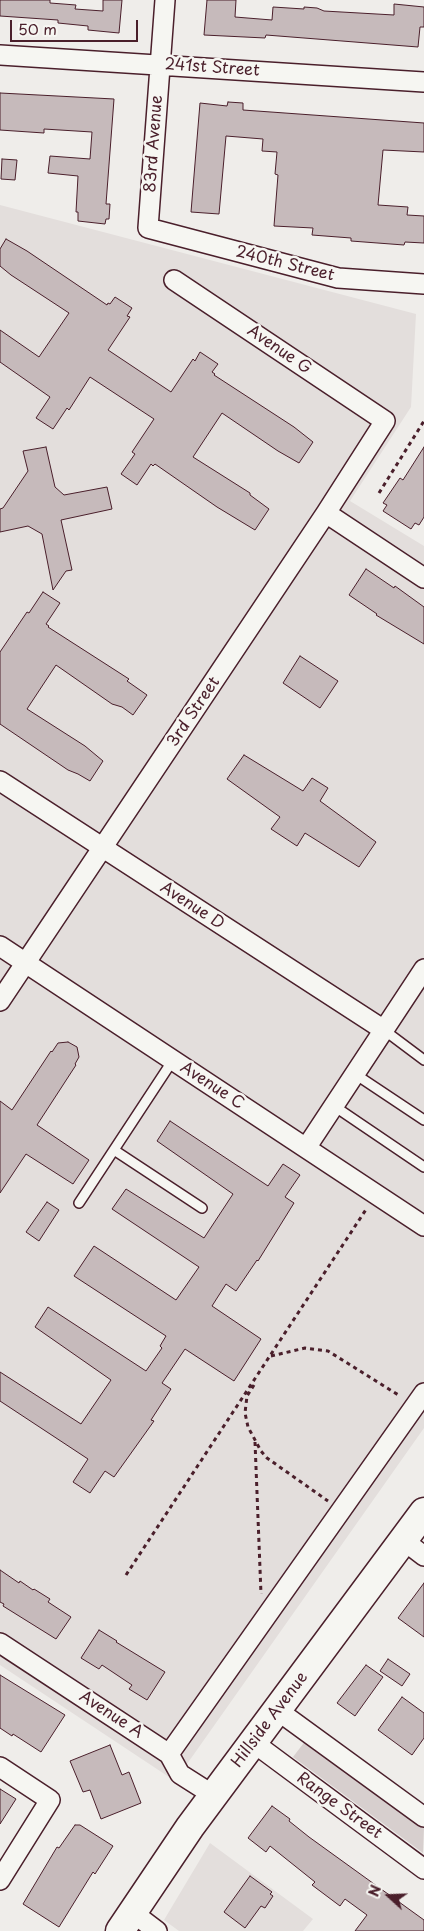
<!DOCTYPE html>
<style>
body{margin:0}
#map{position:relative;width:424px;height:1931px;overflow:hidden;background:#efedea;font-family:"Playpen Sans",sans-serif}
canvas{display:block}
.north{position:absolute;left:364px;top:1871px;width:50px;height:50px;-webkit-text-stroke:4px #f6f6f2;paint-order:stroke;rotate:290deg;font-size:14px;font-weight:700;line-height:20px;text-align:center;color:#4a1f2b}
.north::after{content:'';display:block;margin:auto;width:18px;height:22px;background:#4a1f2b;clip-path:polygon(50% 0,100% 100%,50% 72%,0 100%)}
.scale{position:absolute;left:10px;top:20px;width:128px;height:22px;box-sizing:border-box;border:2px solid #4a1f2b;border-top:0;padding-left:6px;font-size:15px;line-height:18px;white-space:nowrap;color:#4a1f2b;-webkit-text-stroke:4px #f6f6f2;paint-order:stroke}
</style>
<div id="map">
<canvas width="424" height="1931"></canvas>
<div class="north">N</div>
<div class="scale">50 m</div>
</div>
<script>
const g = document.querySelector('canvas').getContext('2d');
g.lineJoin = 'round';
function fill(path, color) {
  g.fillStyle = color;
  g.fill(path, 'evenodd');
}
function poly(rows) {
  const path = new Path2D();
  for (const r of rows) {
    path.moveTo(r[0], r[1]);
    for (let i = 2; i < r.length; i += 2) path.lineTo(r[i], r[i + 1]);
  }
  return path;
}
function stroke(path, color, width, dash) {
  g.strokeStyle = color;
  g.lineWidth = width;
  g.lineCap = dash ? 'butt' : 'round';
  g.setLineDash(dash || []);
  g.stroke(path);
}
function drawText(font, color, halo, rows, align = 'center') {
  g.font = font + ' "Playpen Sans",sans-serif';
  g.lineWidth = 5;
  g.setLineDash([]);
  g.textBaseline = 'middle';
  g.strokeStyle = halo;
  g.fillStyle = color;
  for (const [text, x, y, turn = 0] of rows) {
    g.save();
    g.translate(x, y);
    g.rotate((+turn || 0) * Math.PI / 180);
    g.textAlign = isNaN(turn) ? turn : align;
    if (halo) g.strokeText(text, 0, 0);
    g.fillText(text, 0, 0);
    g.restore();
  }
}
const built = poly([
 [0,205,416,314,411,407,350,501,424,546,424,1428,175,1781,0,1665],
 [210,1843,313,1919,303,1931,179,1931,164,1920]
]);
const green = poly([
 [306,1740,424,1827,423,1853,293,1757]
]);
const building = poly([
 [0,0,50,0,50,3,76,5,75,9,103,11,103,0,122,0,119,33,88,30,88,26,58,23,58,20,0,16,0,0],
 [207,0,236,0,235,17,272,20,273,7,304,9,304,7,317,8,324,11,394,15,394,4,424,7,424,27,420,27,418,47,266,35,265,38,204,35,207,0],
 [0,93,114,99,106,204,110,204,109,219,106,219,105,224,78,221,78,212,76,212,78,176,48,173,50,156,90,159,92,132,44,129,44,133,0,130,0,93],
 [228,102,243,103,243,110,424,123,424,152,383,150,378,205,408,207,407,215,424,216,424,243,405,242,404,245,351,241,351,238,312,235,313,228,274,226,278,175,275,174,277,152,262,151,263,139,226,136,219,214,191,212,200,103,227,106,228,102],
 [2,159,17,160,15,180,1,179,2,159],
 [6,239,27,251,107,305,108,303,110,304,115,297,132,308,127,316,130,317,108,350,171,392,193,359,195,361,200,352,218,364,212,372,215,374,214,375,294,427,313,442,299,463,278,451,222,413,193,457,250,493,250,495,269,509,255,530,217,507,155,464,153,466,151,464,137,485,121,474,135,454,132,452,154,419,90,377,69,410,67,408,53,429,36,418,50,397,0,362,0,330,39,357,69,313,11,275,0,266,0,249,6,239],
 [46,447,55,487,64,495,107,487,112,509,61,520,72,570,66,571,53,590,42,534,28,526,0,532,0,509,3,508,28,471,23,451,46,447],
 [424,447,424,517,419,525,415,523,411,529,383,511,387,505,383,503,400,478,403,480,424,447],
 [366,569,394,588,395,586,424,607,424,644,376,615,377,614,349,595,366,569],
 [43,592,60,603,46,624,49,626,48,627,129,679,127,681,147,695,133,715,122,707,112,704,56,665,27,709,85,746,103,761,90,781,78,774,68,770,0,724,0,652,27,612,29,613,43,592],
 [300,656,338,681,320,708,283,683,300,656],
 [244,755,303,791,312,778,328,788,320,801,376,842,359,867,305,833,297,846,271,829,280,817,227,779,244,755],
 [68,1042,77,1047,79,1057,75,1064,76,1065,37,1125,89,1160,73,1184,26,1154,0,1193,0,1101,12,1110,51,1051,52,1052,58,1043,68,1042],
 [170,1121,268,1186,283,1164,300,1175,285,1197,294,1203,258,1261,257,1260,236,1291,226,1284,212,1306,261,1339,234,1381,185,1349,162,1383,171,1389,151,1420,154,1421,114,1477,105,1471,90,1493,73,1482,88,1459,0,1401,0,1372,81,1424,111,1380,35,1327,48,1307,146,1371,162,1348,160,1346,166,1336,74,1276,94,1246,176,1300,199,1267,112,1209,126,1189,204,1238,233,1194,157,1141,170,1121],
 [47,1202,59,1210,39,1241,26,1232,47,1202],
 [0,1570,19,1583,20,1581,33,1590,34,1589,50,1599,48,1602,71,1617,56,1639,3,1606,4,1604,0,1602,0,1570],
 [424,1583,424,1637,398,1618,424,1583],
 [99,1630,117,1641,116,1642,165,1672,147,1700,129,1689,132,1685,102,1665,99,1669,81,1658,99,1630],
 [388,1659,410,1674,402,1686,380,1671,388,1659],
 [366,1665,383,1677,355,1716,337,1703,366,1665],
 [0,1675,65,1715,41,1752,13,1734,12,1736,0,1728,0,1675],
 [402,1697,424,1713,424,1738,412,1755,378,1730,402,1697],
 [110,1745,122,1775,129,1772,141,1803,101,1819,90,1790,83,1792,70,1761,110,1745],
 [0,1789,16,1799,0,1824,0,1789],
 [272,1806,290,1819,289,1821,309,1837,424,1920,424,1931,355,1931,367,1915,345,1899,340,1906,312,1885,315,1882,270,1846,266,1852,248,1838,272,1806],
 [75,1825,80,1825,113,1846,95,1874,93,1872,59,1927,23,1904,57,1847,59,1848,75,1825],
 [250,1876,272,1892,270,1894,273,1896,265,1908,261,1906,245,1928,224,1912,250,1876]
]);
const path = poly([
 [379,493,424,421],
 [271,1356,305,1348,328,1351,400,1396],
 [254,1385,247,1396,245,1413,248,1427,261,1451,267,1458,328,1501],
 [255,1442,261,1594],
 [126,1575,367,1208]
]);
const service = poly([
 [384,1030,424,1060],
 [355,1074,424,1120],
 [334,1106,424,1167],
 [114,1150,202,1208],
 [79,1203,173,1060]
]);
const minor = poly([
 [165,0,148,228,338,278,424,284],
 [0,55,424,82],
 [326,513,424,578],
 [0,781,384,1030],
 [0,946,424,1226],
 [0,1001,326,513,385,421,174,280],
 [306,1148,424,969],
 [403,1540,424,1556],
 [0,1643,169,1754,180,1774,213,1795],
 [277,1710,424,1817],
 [254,1743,424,1869],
 [169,1754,424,1393],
 [0,1767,50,1800,0,1880],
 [132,1912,157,1931]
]);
const primary = poly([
 [120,1931,190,1827,424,1512]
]);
const streetNames = [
 ["241st Street",212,68,4],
 ["83rd Avenue",154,144,-86],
 ["240th Street",285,264,14],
 ["Avenue G",279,350,34],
 ["3rd Street",194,712,-56],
 ["Avenue D",192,906,33],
 ["Avenue C",212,1086,33],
 ["Avenue A",111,1715,33],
 ["Hillside Avenue",270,1720,-53],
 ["Range Street",339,1806,36]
];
fill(built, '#e3dedc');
fill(green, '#d7cfce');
fill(building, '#c6babb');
stroke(building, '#4a1f2b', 1);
stroke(service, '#4a1f2b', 12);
stroke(minor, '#4a1f2b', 22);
stroke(primary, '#4a1f2b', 31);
stroke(path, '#4a1f2b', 3, [4, 4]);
stroke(service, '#f6f6f2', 9);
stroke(minor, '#f6f6f2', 19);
stroke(primary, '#f6f6f2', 28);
drawText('16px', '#4a1f2b', '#f6f6f2', streetNames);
</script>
